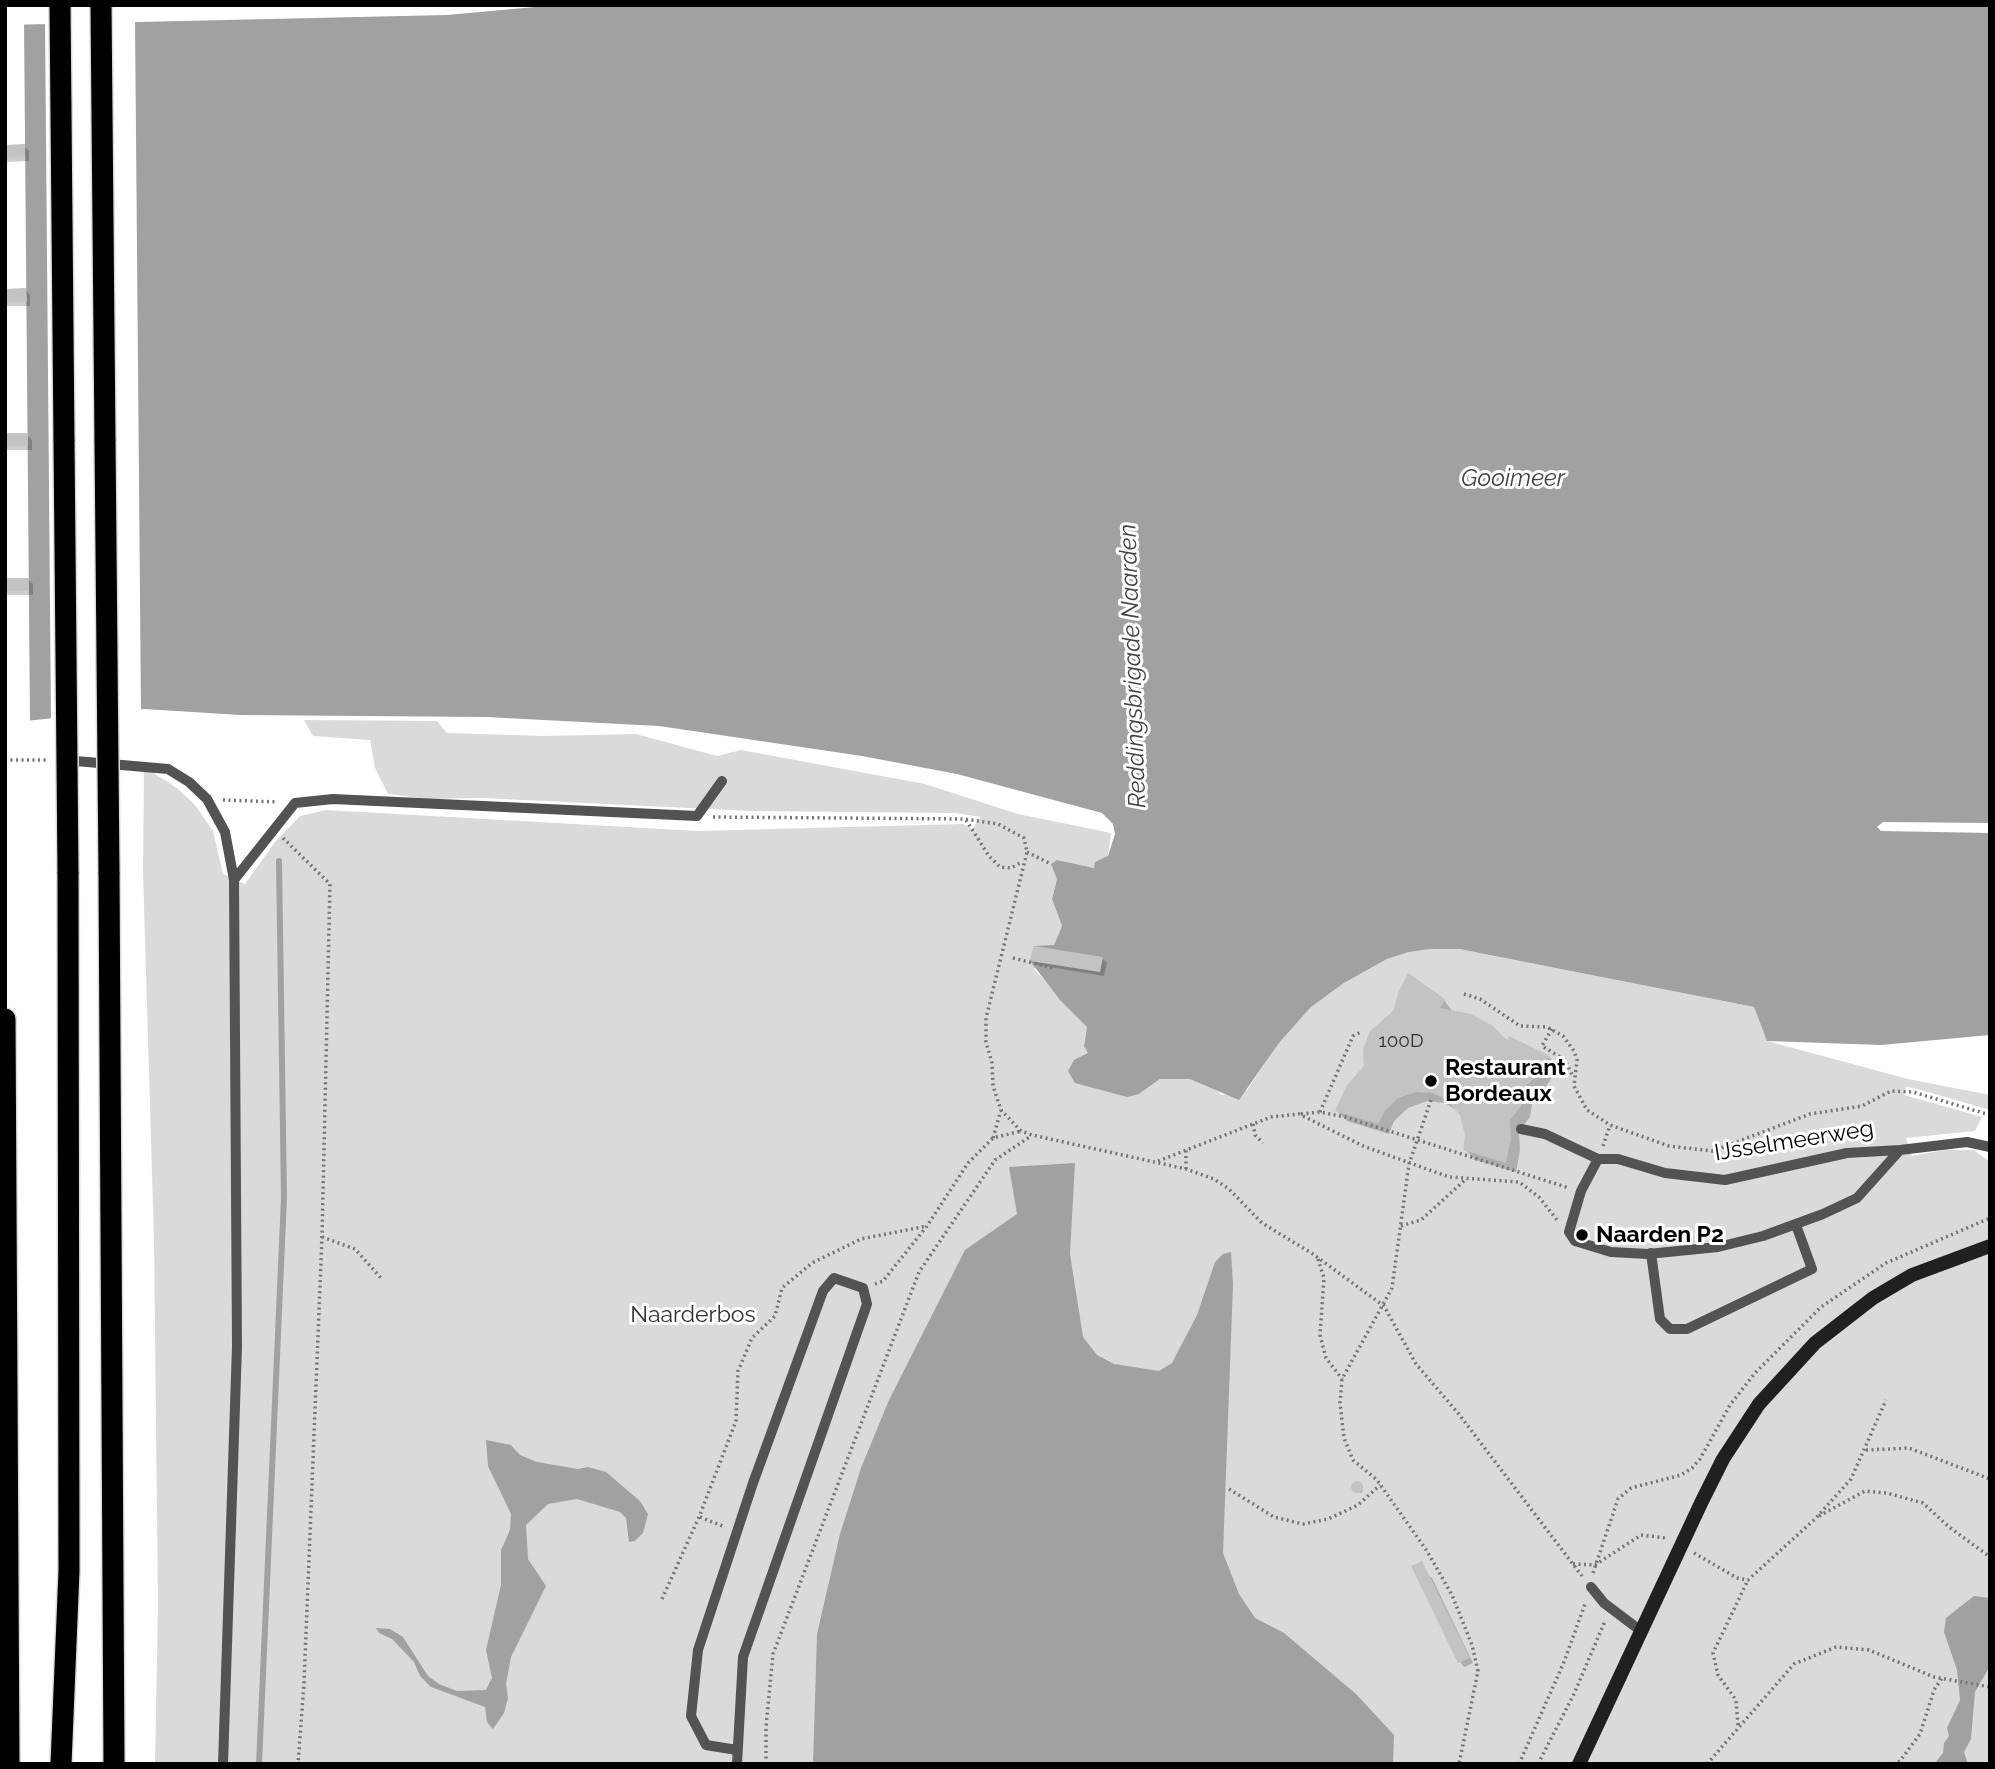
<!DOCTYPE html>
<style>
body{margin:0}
#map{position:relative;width:1995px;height:1769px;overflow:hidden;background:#fff;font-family:Raleway,sans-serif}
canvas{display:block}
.frame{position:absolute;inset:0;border:7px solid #000;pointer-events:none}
</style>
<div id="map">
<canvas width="1995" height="1769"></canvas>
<div class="frame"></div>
</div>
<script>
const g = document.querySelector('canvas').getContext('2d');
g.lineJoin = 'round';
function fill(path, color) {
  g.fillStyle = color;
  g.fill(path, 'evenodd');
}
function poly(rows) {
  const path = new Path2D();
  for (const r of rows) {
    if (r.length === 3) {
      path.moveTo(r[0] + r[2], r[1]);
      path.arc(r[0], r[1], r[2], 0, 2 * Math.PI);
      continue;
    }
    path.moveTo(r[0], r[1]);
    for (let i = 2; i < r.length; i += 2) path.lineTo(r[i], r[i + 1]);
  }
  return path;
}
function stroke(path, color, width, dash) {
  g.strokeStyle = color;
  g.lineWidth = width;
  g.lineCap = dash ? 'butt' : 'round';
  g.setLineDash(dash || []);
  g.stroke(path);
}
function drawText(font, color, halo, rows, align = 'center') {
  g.font = font + ' Raleway,sans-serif';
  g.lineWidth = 6;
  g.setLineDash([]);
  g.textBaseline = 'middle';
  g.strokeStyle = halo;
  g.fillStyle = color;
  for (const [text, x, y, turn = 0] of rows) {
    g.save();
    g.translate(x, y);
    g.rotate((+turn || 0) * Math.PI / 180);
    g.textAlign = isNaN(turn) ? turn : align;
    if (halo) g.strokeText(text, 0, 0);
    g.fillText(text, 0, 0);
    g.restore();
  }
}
const green = poly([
 [304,720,437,721,447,733,543,736,636,734,717,756,741,750,925,784,1018,814,1111,833,1108,857,1096,862,1094,868,1057,860,1057,879,1052,899,1062,926,1054,945,1034,969,1087,1027,1084,1045,1139,1094,1160,1079,1190,1079,1209,1085,1222,1095,1247,1090,1279,1043,1311,1007,1344,983,1387,959,1409,952,1431,949,1459,949,1754,1007,1767,1041,1908,1079,1990,1095,1990,1110,1914,1088,1906,1087,1904,1095,1982,1117,1975,1131,1906,1138,1912,1156,1944,1150,1974,1150,1990,1162,1990,1764,155,1764,158,1604,154,1241,143,872,144,767,177,788,195,805,213,831,223,874,245,884,275,842,300,816,326,810,697,831,963,824,972,829,981,817,955,813,750,811,483,798,427,799,388,794,375,768,370,740,313,736]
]);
const water = poly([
 [557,5,1990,5,1990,1035,1881,1045,1767,1041,1754,1007,1459,949,1431,949,1409,952,1387,959,1344,983,1311,1007,1279,1043,1239,1100,1190,1079,1160,1079,1139,1094,1127,1097,1075,1083,1068,1071,1074,1060,1088,1053,1084,1046,1087,1027,1060,1000,1030,961,1034,946,1054,945,1062,926,1052,899,1057,879,1051,864,1057,860,1094,868,1095,862,1108,856,1115,834,1113,824,1102,813,957,774,862,756,659,726,486,717,241,715,144,709,5,723,5,25,447,15],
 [1075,1163,1070,1254,1083,1337,1097,1355,1114,1364,1159,1371,1172,1363,1197,1315,1215,1262,1223,1254,1231,1252,1233,1284,1223,1553,1239,1594,1255,1618,1284,1633,1356,1694,1394,1735,1393,1764,813,1764,817,1634,840,1534,861,1468,889,1400,965,1250,1017,1214,1009,1167],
 [486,1440,511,1445,520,1455,537,1462,578,1469,588,1467,606,1472,640,1501,648,1514,643,1533,635,1541,629,1542,626,1518,620,1512,577,1499,548,1504,526,1525,528,1559,546,1586,511,1657,506,1684,508,1698,504,1713,493,1729,487,1722,485,1707,431,1687,420,1676,414,1662,392,1639,379,1633,376,1628,390,1629,403,1637,428,1676,439,1684,457,1691,486,1690,492,1678,486,1650,501,1585,501,1550,510,1530,511,1514,488,1466],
 [1974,1596,1990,1598,1990,1666,1975,1692,1971,1739,1964,1752,1968,1764,1934,1764,1943,1753,1944,1743,1949,1736,1947,1728,1960,1700,1957,1670,1944,1632,1946,1618]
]);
const pier = poly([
 [135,19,141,713,51,722,45,21],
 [24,21,30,724,5,726,5,22],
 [1883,822,1990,823,1990,833,1881,831,1877,827]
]);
const shadow = poly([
 [24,146,29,151,29,161,5,162,5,147],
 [5,290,26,290,30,295,30,306,5,306],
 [5,435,27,435,32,440,32,450,5,450],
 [5,580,28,580,33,584,33,595,5,595],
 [1102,958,1107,963,1104,976,1037,965,1032,961],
 [1409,976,1444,1000,1453,1012,1508,1042,1549,1057,1559,1067,1545,1088,1533,1098,1530,1117,1519,1131,1520,1150,1516,1172,1475,1160,1465,1149,1467,1135,1462,1114,1445,1103,1427,1101,1408,1108,1394,1121,1389,1134,1347,1121,1337,1111,1366,1067,1395,1012],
 [1354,1484,1363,1486,1362,1493,1354,1491],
 [1414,1567,1432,1578,1473,1663,1464,1667,1460,1662]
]);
const stream = poly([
 [259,1764,284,1198,279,861]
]);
const building = poly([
 [25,144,25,157,5,158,5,145],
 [26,288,27,302,5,302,5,289],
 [5,433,28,433,28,446,5,446],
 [5,578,29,578,29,591,5,591],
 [1034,946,1103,957,1100,972,1030,961],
 [1408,973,1445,999,1440,1008,1471,1014,1493,1026,1507,1040,1509,1036,1550,1056,1535,1078,1523,1088,1521,1106,1510,1120,1511,1139,1506,1163,1463,1150,1465,1135,1460,1115,1447,1100,1433,1093,1416,1092,1398,1098,1385,1111,1378,1124,1335,1111,1347,1085,1364,1066,1363,1050,1370,1031,1393,1011,1399,991],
 [1357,1487,6],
 [1422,1561,1470,1658,1458,1663,1411,1566]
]);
const path = poly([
 [5,760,49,760],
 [223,800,278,802],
 [713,817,965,819,998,824,1024,838,1027,852,986,1018,986,1042,992,1063,993,1086,1001,1110,1021,1131,1032,1135,1186,1169,1214,1179,1229,1189,1262,1223,1313,1254,1384,1306,1416,1364,1458,1413,1582,1576],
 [966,820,989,856,1000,867,1011,868,1022,862],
 [283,838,330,884,322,1237,304,1683,298,1764],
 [1027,852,1051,864],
 [1013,958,1053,968],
 [1464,994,1480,999,1520,1026,1547,1027,1563,1036,1574,1051,1577,1060,1574,1086,1587,1110,1610,1125,1669,1146,1713,1151,1810,1114,1862,1106,1891,1091,1913,1092,1990,1115],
 [1552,1029,1542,1046,1565,1060,1573,1077],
 [1431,1100,1409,1164,1392,1288,1342,1379,1340,1403,1344,1438,1353,1460,1377,1480,1427,1551,1452,1595,1472,1645,1478,1671,1459,1764],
 [1320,1112,1353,1036,1361,1032],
 [1301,1114,1320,1112,1345,1117,1569,1188],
 [1253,1124,1255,1135,1263,1143],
 [993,1138,1001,1110],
 [1603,1146,1610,1125],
 [1158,1161,1271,1117,1299,1114,1363,1146,1449,1177,1519,1182,1539,1197,1557,1220],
 [1186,1169,1186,1150],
 [1401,1226,1421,1220,1466,1179],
 [322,1237,355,1249,381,1278],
 [1318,1259,1324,1278,1320,1335,1326,1358,1342,1379],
 [875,1284,883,1281,927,1226,968,1163,993,1138,1021,1131],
 [1866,1450,1909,1448,1990,1479],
 [1229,1489,1274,1517,1303,1524,1328,1519,1358,1505,1380,1485],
 [1819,1516,1865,1491,1887,1493,1923,1503,1949,1527,1990,1557],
 [700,1517,725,1527],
 [1694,1553,1737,1578,1748,1580,1815,1519,1851,1479,1886,1400],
 [1573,1564,1595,1565,1641,1535,1666,1538],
 [1593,1573,1618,1499,1631,1488,1681,1475,1692,1468,1700,1459,1730,1405,1755,1373,1821,1307,1886,1263,1990,1218],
 [662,1599,699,1517,736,1421,738,1371,752,1338,775,1316,782,1288,812,1263,861,1239,927,1226],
 [1738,1725,1736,1700,1718,1675,1713,1653,1748,1580],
 [766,1764,766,1727,773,1654,919,1272,995,1160,1031,1136],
 [1519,1764,1564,1662,1585,1604],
 [1538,1764,1574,1694,1605,1621],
 [1707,1764,1794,1664,1836,1647,1869,1650,1934,1677,1990,1687],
 [1893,1764,1900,1761,1920,1734,1934,1690,1942,1678]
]);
const service = poly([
 [64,760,168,769,189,782,207,799,225,832,234,880,237,1346,223,1764],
 [234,880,295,803,333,799,697,816,722,781],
 [1521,1129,1545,1134,1598,1159,1618,1159,1665,1173,1725,1180,1847,1153,1900,1150,1857,1198,1823,1214,1763,1236,1718,1247,1648,1254,1611,1252,1575,1241,1569,1232,1581,1191,1598,1159],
 [1900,1150,1967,1142,1990,1147],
 [1651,1253,1660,1319,1670,1329,1687,1329,1812,1269,1796,1225],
 [1591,1587,1604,1603,1641,1631],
 [737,1764,743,1657,867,1304,863,1288,834,1278,823,1291,753,1483,698,1650,691,1716,706,1745,737,1750]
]);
const secondary = poly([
 [1579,1764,1702,1501,1723,1459,1759,1404,1815,1343,1873,1298,1912,1275,1990,1246]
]);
const motorway = poly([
 [60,5,64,441],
 [101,5,105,441],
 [109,872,114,1764],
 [5,1019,9,1764],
 [61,1764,69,1571,68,872]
]);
const motorwayBridge = poly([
 [64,441,68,872],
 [105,441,109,872]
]);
const markers = [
 [1431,1081,7,"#000"],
 [1582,1235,7,"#000"]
];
const numberNames = [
 ["100D",1401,1041]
];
const poiNames = [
 ["Restaurant",1445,1068],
 ["Bordeaux",1445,1094],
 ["Naarden P2",1596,1235]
];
const streetNames = [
 ["IJsselmeerweg",1794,1141,-9]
];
const parkNames = [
 ["Naarderbos",693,1315]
];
const waterNames = [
 ["Gooimeer",1513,479],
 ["Reddingsbrigade Naarden",1133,666,-92]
];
fill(green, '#dadada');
fill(water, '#a1a1a1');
fill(pier, '#fff');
fill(shadow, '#0003');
stroke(stream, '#a1a1a1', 6);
fill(building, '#c3c3c3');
stroke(motorway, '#dbdbdb', 24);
stroke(path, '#757575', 3.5, [2, 3.5]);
stroke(service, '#535353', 10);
stroke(secondary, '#202020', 14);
stroke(motorway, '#000', 21);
stroke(motorwayBridge, '#dbdbdb', 24, []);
stroke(motorwayBridge, '#000', 21);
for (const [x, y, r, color] of markers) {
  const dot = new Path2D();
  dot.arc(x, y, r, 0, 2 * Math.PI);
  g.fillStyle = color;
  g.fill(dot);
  stroke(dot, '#fff', 2.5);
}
drawText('19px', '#313131', null, numberNames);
drawText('bold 23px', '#000', '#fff', poiNames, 'left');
drawText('23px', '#000', '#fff', streetNames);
drawText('23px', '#313131', '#fff', parkNames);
drawText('italic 24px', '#424242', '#fff', waterNames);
</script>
